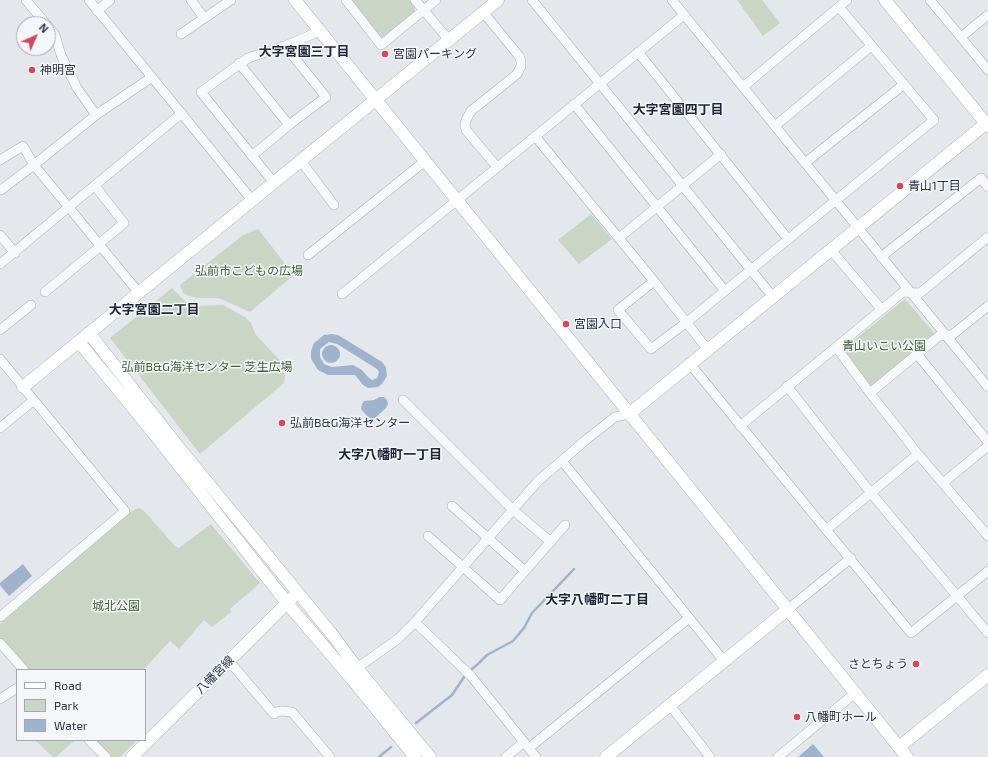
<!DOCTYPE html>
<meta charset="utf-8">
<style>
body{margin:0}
#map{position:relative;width:988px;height:757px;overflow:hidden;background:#e4e7ec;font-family:"Exo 2",sans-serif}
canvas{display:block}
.legend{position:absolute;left:16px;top:669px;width:130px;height:72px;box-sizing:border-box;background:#f4f6f9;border:1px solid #a4a8b1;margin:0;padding:5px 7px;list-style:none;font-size:12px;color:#2b3445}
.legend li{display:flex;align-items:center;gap:8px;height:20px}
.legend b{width:20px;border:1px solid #a4a8b1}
.north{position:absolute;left:16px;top:16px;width:40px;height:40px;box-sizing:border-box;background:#f4f6f9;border:1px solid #a4a8b1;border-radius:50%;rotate:45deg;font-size:11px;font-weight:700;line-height:16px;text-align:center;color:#2b3445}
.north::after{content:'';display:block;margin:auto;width:14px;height:18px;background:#d1495b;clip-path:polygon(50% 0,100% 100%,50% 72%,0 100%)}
</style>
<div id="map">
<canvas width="988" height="757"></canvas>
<ul class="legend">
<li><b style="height:5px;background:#fff"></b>Road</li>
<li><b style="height:11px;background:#c9d6c5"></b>Park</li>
<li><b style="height:11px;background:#9fb4cc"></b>Water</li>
</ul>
<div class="north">N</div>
</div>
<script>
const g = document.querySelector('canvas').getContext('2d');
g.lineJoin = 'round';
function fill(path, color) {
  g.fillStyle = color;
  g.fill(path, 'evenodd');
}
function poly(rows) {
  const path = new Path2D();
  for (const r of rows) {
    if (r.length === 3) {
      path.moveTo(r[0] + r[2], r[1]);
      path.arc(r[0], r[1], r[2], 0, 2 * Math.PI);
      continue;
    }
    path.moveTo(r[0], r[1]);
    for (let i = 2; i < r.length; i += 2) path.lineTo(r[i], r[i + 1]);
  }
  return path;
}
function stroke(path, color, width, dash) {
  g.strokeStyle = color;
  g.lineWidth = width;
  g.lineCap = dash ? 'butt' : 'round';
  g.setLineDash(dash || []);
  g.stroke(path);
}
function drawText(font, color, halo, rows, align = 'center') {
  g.font = font + ' "Exo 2","Noto Sans JP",sans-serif';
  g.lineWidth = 3;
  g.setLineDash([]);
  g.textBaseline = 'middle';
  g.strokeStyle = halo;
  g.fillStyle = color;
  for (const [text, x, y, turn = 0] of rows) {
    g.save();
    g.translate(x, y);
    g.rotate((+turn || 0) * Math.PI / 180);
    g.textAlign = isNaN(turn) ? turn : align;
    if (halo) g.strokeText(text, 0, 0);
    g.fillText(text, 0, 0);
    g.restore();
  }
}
const green = poly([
 [351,0,409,0,415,7,414,13,384,37,380,36],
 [737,0,762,0,780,23,763,36],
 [591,214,612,239,579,264,558,240],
 [258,229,294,275,250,312,219,298,197,298,189,296,183,293,180,285,243,235],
 [172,288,187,303,195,306,223,305,245,317,251,323,256,335,286,367,284,383,200,454,110,338],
 [905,299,935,334,869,388,841,351],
 [139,508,144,511,175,546,179,548,211,524,260,583,230,609,231,612,212,627,204,620,179,649,170,641,143,670,29,670,0,637,0,624,123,515],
 [37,740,75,740,56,757,53,757,36,741],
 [95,740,137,740,120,757,111,757]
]);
const water = poly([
 [332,334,338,335,382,362,386,367,387,376,382,384,378,387,368,388,363,385,355,375,328,375,318,370,311,359,311,351,314,343,324,335],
 [329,342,337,344,377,369,379,372,377,378,372,380,368,377,362,370,353,365,332,367,324,364,320,357,320,349],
 [331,354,9],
 [380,397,384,397,387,400,388,404,386,408,375,418,372,419,368,417,361,409,362,404,364,401,374,400],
 [23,564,32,576,9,596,0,585,0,583],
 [813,744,824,757,798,757]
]);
const stream = poly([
 [416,723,452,695,466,674,478,664,487,655,513,641,524,628,532,613,574,569],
 [379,757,391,747]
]);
const street = poly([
 [26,0,46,24],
 [89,0,252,200],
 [191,0,204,18],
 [346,0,381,45,436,0],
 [415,0,449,40],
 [532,0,773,297],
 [672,0,988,387],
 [930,0,988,70],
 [97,11,110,0],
 [483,12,519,56,521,61,521,66,517,74,471,111,466,120,465,124,466,130,497,167],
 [48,26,55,35,61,55,77,88,96,115],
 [181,34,231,0],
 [961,37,988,15],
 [638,52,788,239],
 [239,63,289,125],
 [743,87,847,0],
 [574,104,725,291],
 [775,126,871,46],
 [535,136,654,281,708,350],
 [252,156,289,125,326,97,285,46],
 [0,160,23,146,34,165,139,293],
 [301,161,334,205],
 [805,163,903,85],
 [274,183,201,92,248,58,285,46,320,31],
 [1,190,34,165,96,115,152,77],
 [0,235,15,253],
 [619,238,721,154],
 [831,250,882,310],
 [308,255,425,161],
 [881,257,981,178,988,187],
 [0,264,182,113],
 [654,281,618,310,651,349,687,322,934,120,839,7],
 [45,292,97,249,99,244,124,223,95,186],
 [342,294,684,15],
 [0,330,31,305],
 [836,347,870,393,918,454,988,536],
 [917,354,988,442],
 [0,359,125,511,0,617],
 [690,364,911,633,988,571],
 [787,386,871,493,988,633],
 [870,393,939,336,952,335,988,306],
 [403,400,513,510,551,542],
 [740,426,903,292,920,293,988,237],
 [0,428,34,400],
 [562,461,724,661],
 [943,483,988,446],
 [452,506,525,571],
 [827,529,918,454],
 [428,536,500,600,565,525],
 [787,610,851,558],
 [415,622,471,676,536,757],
 [0,643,24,670],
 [229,661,274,714,276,712,282,711,292,712,330,757],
 [357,668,399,638,415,622,538,481,587,439,615,417,629,414],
 [0,699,17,688],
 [670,705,710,757],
 [89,740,106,757],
 [529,748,689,618],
 [506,757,524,742],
 [778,757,855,693]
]);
const secondary = poly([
 [295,0,907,757],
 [885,0,988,126],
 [89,333,176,444,331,633,357,668,430,757],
 [79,342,155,435,287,603,351,678,415,757],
 [23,387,498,0],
 [629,414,988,122],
 [899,747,988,675],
 [132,757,292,598],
 [606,757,787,610]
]);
const markers = [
 [385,54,4,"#d1495b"],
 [32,70,4,"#d1495b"],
 [900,186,4,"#d1495b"],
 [566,324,4,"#d1495b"],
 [282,423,4,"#d1495b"],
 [916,664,4,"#d1495b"],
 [797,717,4,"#d1495b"]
];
const poiNames = [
 ["宮園パーキング",393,54],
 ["神明宮",40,70],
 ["青山1丁目",908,186],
 ["宮園入口",574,324],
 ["弘前B&G海洋センター",290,423],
 ["さとちょう",908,664,"right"],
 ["八幡町ホール",805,717]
];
const parkNames = [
 ["弘前市こどもの広場",249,271],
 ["青山いこい公園",884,346],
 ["弘前B&G海洋センター 芝生広場",207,367],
 ["城北公園",116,606]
];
const streetNames = [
 ["八幡宮線",215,675,-45]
];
const neighbourhoodNames = [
 ["大字宮園三丁目",304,52],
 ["大字宮園四丁目",678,110],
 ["大字宮園二丁目",154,310],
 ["大字八幡町一丁目",390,455],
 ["大字八幡町二丁目",597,600]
];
fill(green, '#c9d6c5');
fill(water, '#9fb4cc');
stroke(stream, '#9fb4cc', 2.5);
stroke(street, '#a9aeb7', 10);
stroke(secondary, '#a9aeb7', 13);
stroke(street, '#f7f8fa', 9);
stroke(secondary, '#fff', 12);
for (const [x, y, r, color] of markers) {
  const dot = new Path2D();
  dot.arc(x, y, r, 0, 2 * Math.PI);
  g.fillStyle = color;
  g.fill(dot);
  stroke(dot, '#f4f6f9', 1.5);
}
drawText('12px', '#2b3445', '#f4f6f9', poiNames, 'left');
drawText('12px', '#3f6138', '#f4f6f9', parkNames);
drawText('12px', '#2b3445', '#f4f6f9', streetNames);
drawText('bold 13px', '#1d2536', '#f4f6f9', neighbourhoodNames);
</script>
